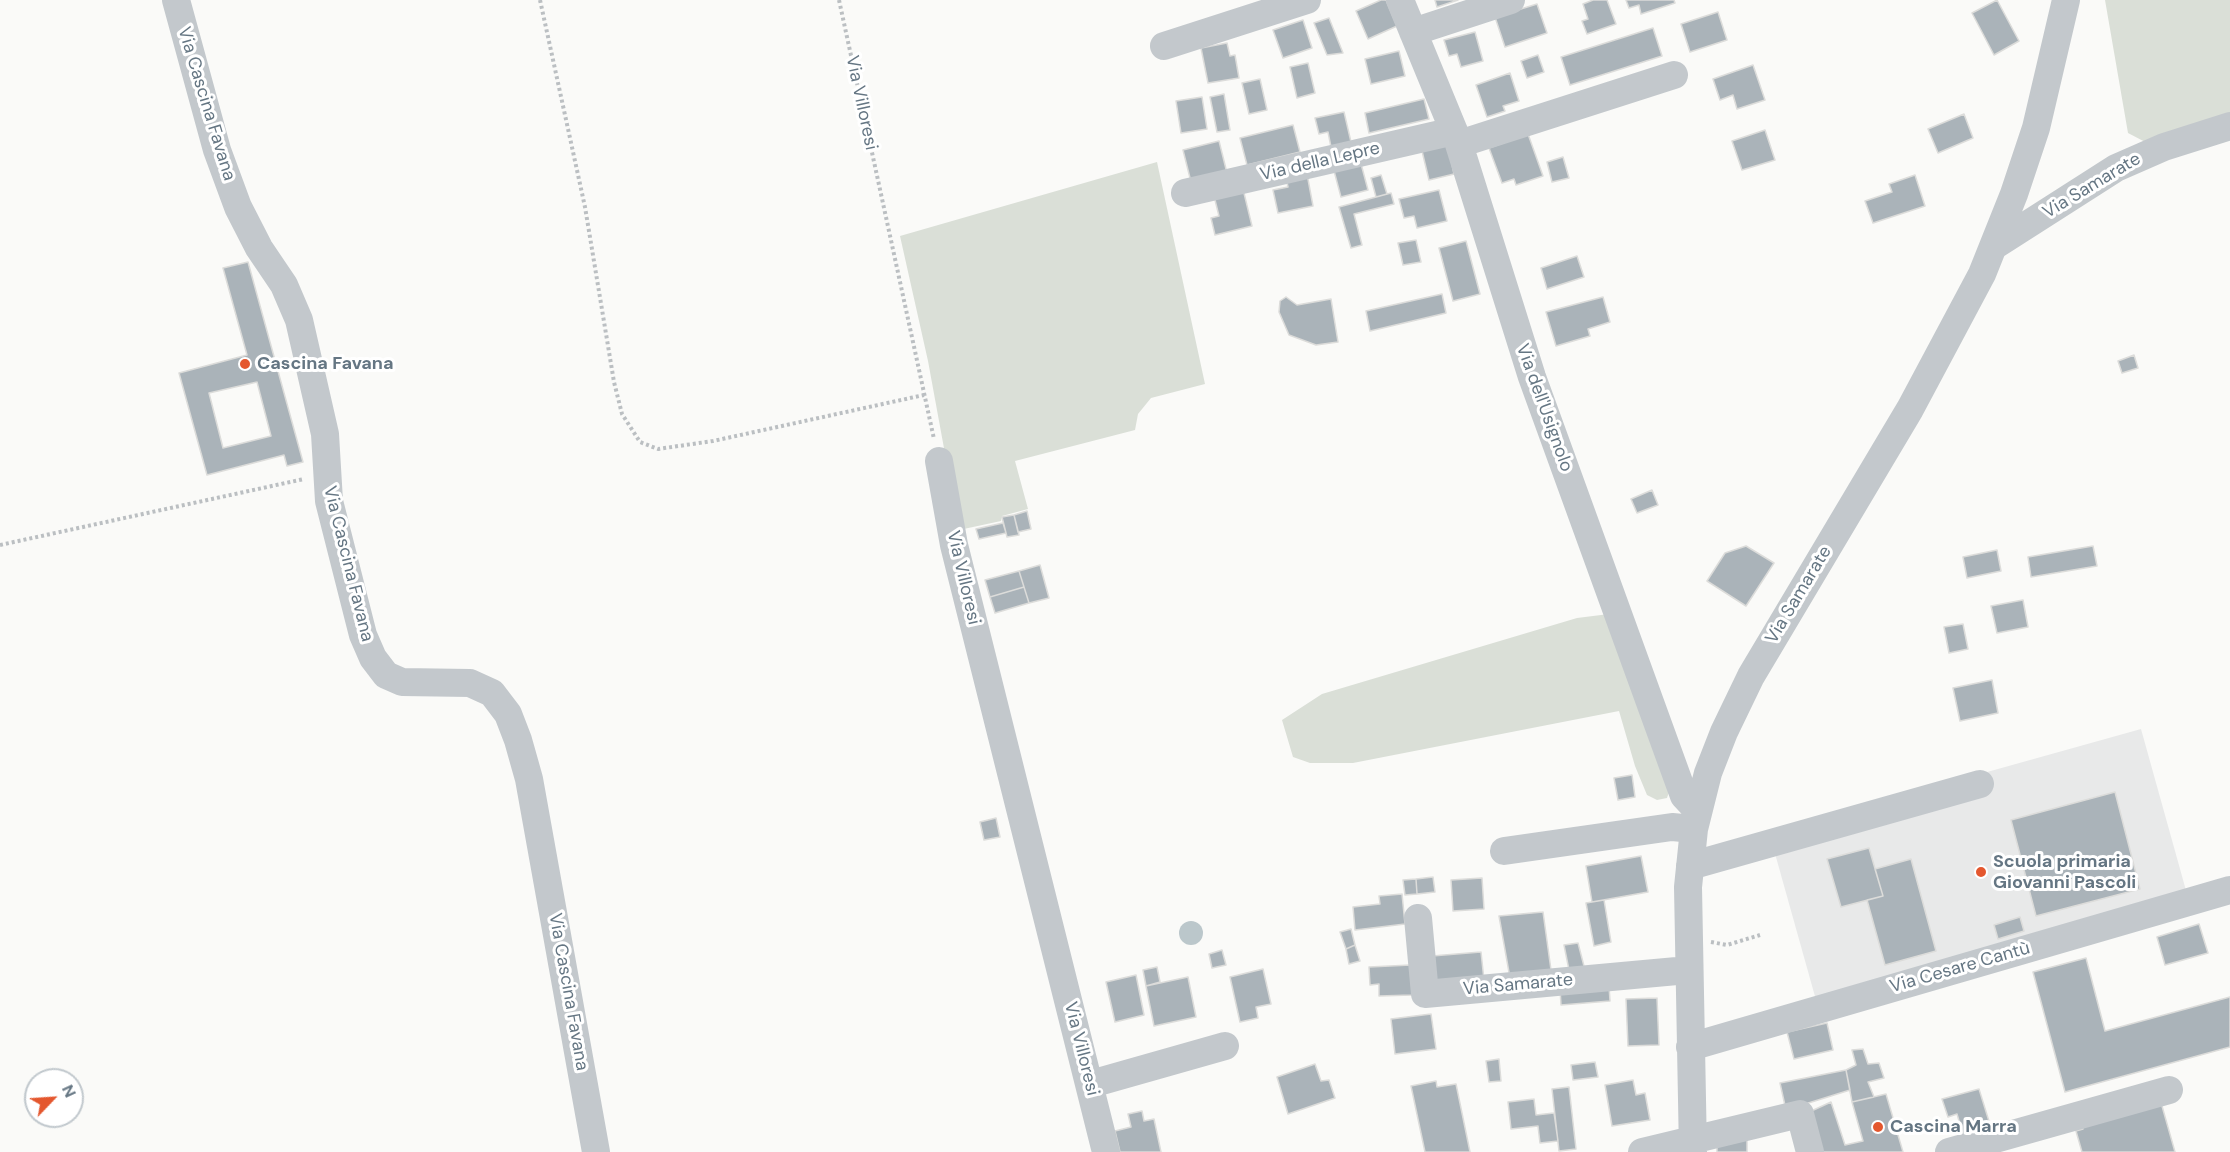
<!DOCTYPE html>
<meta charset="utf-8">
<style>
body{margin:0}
#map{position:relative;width:2230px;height:1152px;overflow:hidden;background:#fafaf8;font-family:"DM Sans",sans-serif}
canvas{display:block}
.north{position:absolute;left:24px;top:1068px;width:60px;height:60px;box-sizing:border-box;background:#fff;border:2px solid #c1c8cd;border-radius:50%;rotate:65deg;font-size:16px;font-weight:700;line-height:24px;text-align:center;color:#657683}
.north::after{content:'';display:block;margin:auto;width:21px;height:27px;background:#e4572e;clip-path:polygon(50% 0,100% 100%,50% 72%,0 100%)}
</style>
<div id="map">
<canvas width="2230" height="1152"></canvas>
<div class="north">N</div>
</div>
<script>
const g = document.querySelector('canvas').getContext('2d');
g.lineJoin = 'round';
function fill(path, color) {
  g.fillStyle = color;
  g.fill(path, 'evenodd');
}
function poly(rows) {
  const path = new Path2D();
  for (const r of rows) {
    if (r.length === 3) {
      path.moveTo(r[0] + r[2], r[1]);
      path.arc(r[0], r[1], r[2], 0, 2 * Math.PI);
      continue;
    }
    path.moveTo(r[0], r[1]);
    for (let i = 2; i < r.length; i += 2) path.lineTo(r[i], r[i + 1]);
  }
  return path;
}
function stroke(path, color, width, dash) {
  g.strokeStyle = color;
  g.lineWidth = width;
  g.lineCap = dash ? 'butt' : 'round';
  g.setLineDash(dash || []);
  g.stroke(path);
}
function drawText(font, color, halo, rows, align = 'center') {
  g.font = font + ' "DM Sans",sans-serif';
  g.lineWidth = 6;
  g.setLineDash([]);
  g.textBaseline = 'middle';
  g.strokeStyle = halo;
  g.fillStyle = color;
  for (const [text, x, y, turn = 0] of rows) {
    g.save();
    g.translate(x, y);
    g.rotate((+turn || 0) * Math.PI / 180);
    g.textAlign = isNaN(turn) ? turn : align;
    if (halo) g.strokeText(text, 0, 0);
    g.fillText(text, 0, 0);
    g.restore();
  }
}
const built = poly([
 [2141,729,2187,894,1816,1000,1774,850,1980,774]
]);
const green = poly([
 [2105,0,2230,0,2230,117,2149,144,2128,133],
 [1157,162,1205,384,1151,398,1138,414,1135,430,1015,461,1028,509,1002,516,1001,521,959,530,928,361,900,236],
 [1609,614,1670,789,1667,798,1657,800,1647,795,1635,766,1619,711,1353,763,1310,763,1293,757,1282,720,1322,694,1577,618]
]);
const water = poly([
 [1191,933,12]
]);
const building = poly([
 [1381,0,1386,0,1397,26,1368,39,1356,11,1381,0],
 [1435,0,1458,0,1437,7,1435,0],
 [1593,0,1607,0,1616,24,1587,34,1582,21,1588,19,1583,4,1593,0],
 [1626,0,1674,0,1675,3,1641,14,1639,5,1629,8,1626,0],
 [1997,0,2019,41,1994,55,1972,13,1997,0],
 [1537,4,1547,33,1505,47,1495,17,1537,4],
 [1718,12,1727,40,1690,52,1681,24,1718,12],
 [1329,18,1343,53,1327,55,1314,23,1329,18],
 [1303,20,1312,48,1283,58,1273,30,1303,20],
 [1653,28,1662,56,1570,85,1561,57,1653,28],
 [1475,32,1483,61,1461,67,1457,54,1449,56,1444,40,1475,32],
 [1227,43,1230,56,1235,55,1239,78,1208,83,1201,48,1227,43],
 [1399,51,1405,76,1371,84,1365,59,1399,51],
 [1538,55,1544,72,1527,78,1521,61,1538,55],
 [1308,63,1315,93,1297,98,1290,67,1308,63],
 [1753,65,1765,100,1737,109,1733,95,1720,100,1713,79,1753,65],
 [1510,73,1519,101,1503,106,1505,111,1487,117,1476,85,1510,73],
 [1260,79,1267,110,1249,114,1242,83,1260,79],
 [1224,94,1230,130,1217,132,1210,97,1224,94],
 [1202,97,1207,129,1181,133,1176,101,1202,97],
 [1424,99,1429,119,1369,133,1365,113,1424,99],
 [1344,112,1351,142,1331,147,1328,132,1319,134,1315,118,1344,112],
 [1964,114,1973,138,1938,153,1928,129,1964,114],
 [1293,125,1300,152,1247,165,1240,138,1293,125],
 [1765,130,1775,160,1742,170,1732,141,1765,130],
 [1528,134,1543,176,1516,185,1514,179,1502,183,1489,148,1528,134],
 [1219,141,1227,173,1191,182,1183,150,1219,141],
 [1448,145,1454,174,1429,180,1422,151,1448,145],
 [1563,157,1569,178,1552,182,1547,162,1563,157],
 [1360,160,1368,190,1341,197,1333,167,1360,160],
 [1307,174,1313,206,1278,213,1273,190,1288,187,1286,178,1307,174],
 [1381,175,1387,194,1376,197,1371,178,1381,175],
 [1915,175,1925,206,1873,223,1865,201,1892,192,1889,184,1915,175],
 [1243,189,1252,226,1215,235,1211,218,1219,216,1214,196,1243,189],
 [1439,190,1447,221,1417,228,1414,216,1404,218,1399,199,1439,190],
 [1391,193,1394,204,1354,214,1362,245,1351,248,1339,207,1391,193],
 [1416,240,1421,262,1403,265,1398,243,1416,240],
 [1466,241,1480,294,1453,301,1439,248,1466,241],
 [1577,256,1584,277,1547,289,1541,268,1577,256],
 [248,262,303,462,287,466,284,455,207,475,179,373,247,355,223,268,248,262],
 [257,382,271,436,223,448,209,393,257,382],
 [1442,294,1446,313,1370,331,1366,311,1442,294],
 [1286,297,1297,305,1331,299,1338,342,1316,345,1289,335,1279,312,1280,301,1286,297],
 [1603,297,1610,322,1588,329,1590,336,1556,346,1546,312,1603,297],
 [2134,355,2138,368,2122,373,2118,361,2134,355],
 [1652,490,1658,505,1637,513,1631,499,1652,490],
 [1027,511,1031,529,1018,532,1014,515,1027,511],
 [1014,515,1019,535,1007,537,1002,517,1014,515],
 [1003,523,1006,533,979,539,976,529,1003,523],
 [1746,546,1774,563,1746,606,1707,581,1725,553,1746,546],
 [2093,546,2097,566,2031,577,2028,557,2093,546],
 [1997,550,2001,571,1967,578,1963,557,1997,550],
 [1040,565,1049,598,1029,603,1019,571,1040,565],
 [1019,571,1024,587,990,597,985,580,1019,571],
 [1024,587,1029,603,995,613,990,597,1024,587],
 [2023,600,2028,627,1997,633,1991,606,2023,600],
 [1963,624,1968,649,1949,653,1944,627,1963,624],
 [1992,680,1998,713,1960,721,1953,688,1992,680],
 [1632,775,1635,797,1618,800,1614,778,1632,775],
 [2115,792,2140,889,2036,916,2011,820,2115,792],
 [996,818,1000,837,984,840,980,822,996,818],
 [1869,848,1883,896,1841,907,1827,859,1869,848],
 [1641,856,1648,892,1592,902,1586,866,1641,856],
 [1911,859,1936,951,1885,965,1867,900,1883,896,1875,869,1911,859],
 [1433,877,1435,892,1417,894,1416,879,1433,877],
 [1482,878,1484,909,1453,911,1451,880,1482,878],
 [1416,879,1417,894,1405,895,1403,880,1416,879],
 [1402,894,1405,924,1355,930,1353,907,1380,904,1379,896,1402,894],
 [1604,900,1611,942,1594,946,1586,903,1604,900],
 [1543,912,1551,970,1510,978,1499,916,1543,912],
 [2020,917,2024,931,1998,939,1994,925,2020,917],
 [2199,924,2208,953,2165,965,2157,937,2199,924],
 [1351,929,1355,945,1346,949,1340,932,1351,929],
 [1578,943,1585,970,1569,970,1564,945,1578,943],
 [1355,945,1360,961,1349,964,1346,949,1355,945],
 [1222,950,1226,965,1212,968,1209,954,1222,950],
 [1481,952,1484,980,1434,985,1432,956,1481,952],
 [2086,958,2105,1031,2230,997,2230,1047,2065,1092,2033,972,2086,958],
 [1411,965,1412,995,1379,996,1379,984,1370,985,1369,967,1411,965],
 [1157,967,1160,982,1146,986,1143,970,1157,967],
 [1263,969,1271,1004,1256,1007,1258,1018,1240,1022,1230,977,1263,969],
 [1136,975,1144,1015,1115,1022,1106,982,1136,975],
 [1188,977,1196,1017,1154,1026,1146,986,1188,977],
 [1609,986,1610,1001,1561,1005,1560,989,1609,986],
 [1657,998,1659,1045,1628,1046,1626,999,1657,998],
 [1431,1014,1436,1049,1395,1054,1391,1019,1431,1014],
 [1827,1023,1833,1050,1794,1059,1787,1032,1827,1023],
 [1863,1049,1868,1064,1879,1063,1884,1078,1868,1082,1874,1097,1852,1102,1846,1070,1856,1065,1852,1050,1863,1049],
 [1499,1059,1501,1081,1489,1082,1486,1061,1499,1059],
 [1595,1062,1598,1077,1573,1080,1571,1065,1595,1062],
 [1315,1064,1321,1081,1329,1080,1335,1098,1288,1114,1277,1077,1315,1064],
 [1846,1070,1850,1090,1786,1110,1780,1083,1846,1070],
 [1633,1080,1636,1095,1645,1093,1650,1120,1612,1126,1605,1085,1633,1080],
 [1436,1081,1437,1087,1456,1084,1470,1152,1425,1152,1411,1086,1436,1081],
 [1569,1087,1576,1149,1559,1151,1552,1089,1569,1087],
 [1979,1089,1992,1131,1964,1138,1957,1114,1948,1117,1942,1099,1979,1089],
 [1886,1094,1903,1152,1820,1152,1807,1113,1831,1102,1845,1145,1863,1141,1852,1102,1886,1094],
 [1534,1099,1536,1115,1554,1113,1558,1141,1540,1143,1538,1126,1511,1129,1508,1102,1534,1099],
 [2160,1099,2175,1152,2082,1152,2076,1131,2083,1129,2081,1122,2160,1099],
 [1142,1111,1144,1121,1154,1119,1161,1152,1120,1152,1115,1131,1131,1127,1128,1114,1142,1111],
 [1747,1138,1747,1152,1717,1152,1717,1145,1747,1138]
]);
const path = poly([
 [540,0,585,207,614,382,622,414,640,442,658,449,713,441,924,395],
 [839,0,934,439],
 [0,545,304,479],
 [1711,942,1727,945,1760,935]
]);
const minor = poly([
 [176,0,217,150,238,207,259,248,284,285,299,320,325,434,329,501,363,635,373,658,386,675,402,682,470,683,492,693,508,714,518,740,529,779,596,1152],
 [1400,0,1458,141,1532,377,1684,796,1698,811],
 [1413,32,1511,0],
 [1164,46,1307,0],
 [1459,144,1674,75],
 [1185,193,1454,131],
 [1994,246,2116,168,2164,147,2230,126],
 [939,461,954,545,1106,1152],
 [1504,851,1672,827,1694,829],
 [1690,866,1980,784],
 [1418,918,1425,994,1688,970],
 [1690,1047,2230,890],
 [1091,1084,1225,1046],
 [1642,1152,1800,1114,1810,1152],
 [1693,1152,1688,887,1694,829,1708,773,1724,732,1751,676,1910,409,1982,274,2014,194,2036,128,2066,0],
 [1949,1152,2169,1090]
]);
const markers = [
 [245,364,6,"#e4572e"],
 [1981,872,6,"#e4572e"],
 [1878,1127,6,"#e4572e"]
];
const streetNames = [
 ["Via Villoresi",861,103,78],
 ["Via Cascina Favana",206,104,73],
 ["Via della Lepre",1320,162,-13],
 ["Via Samarate",2092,186,-31],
 ["Via dell'Usignolo",1544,408,70],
 ["Via Cascina Favana",348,564,76],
 ["Via Villoresi",963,578,77],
 ["Via Samarate",1799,595,-59],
 ["Via Cesare Cantù",1960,968,-16],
 ["Via Samarate",1518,985,-5],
 ["Via Cascina Favana",568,992,80],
 ["Via Villoresi",1081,1049,76]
];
const poiNames = [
 ["Cascina Favana",257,364],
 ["Scuola primaria",1993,862],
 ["Giovanni Pascoli",1993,883],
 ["Cascina Marra",1890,1127]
];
fill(built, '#e8e9e9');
fill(green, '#dadfd7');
fill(water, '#bbc7cb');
fill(building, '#aab3b9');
stroke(building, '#dcdcda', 1.5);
stroke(path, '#bbbfc2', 4, [3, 3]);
stroke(minor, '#c3c8cc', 28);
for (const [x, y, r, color] of markers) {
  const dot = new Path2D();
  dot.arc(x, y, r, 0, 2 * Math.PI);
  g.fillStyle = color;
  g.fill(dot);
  stroke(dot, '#fff', 2);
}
drawText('18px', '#657683', '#fff', streetNames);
drawText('bold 18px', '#657683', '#fff', poiNames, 'left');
</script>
